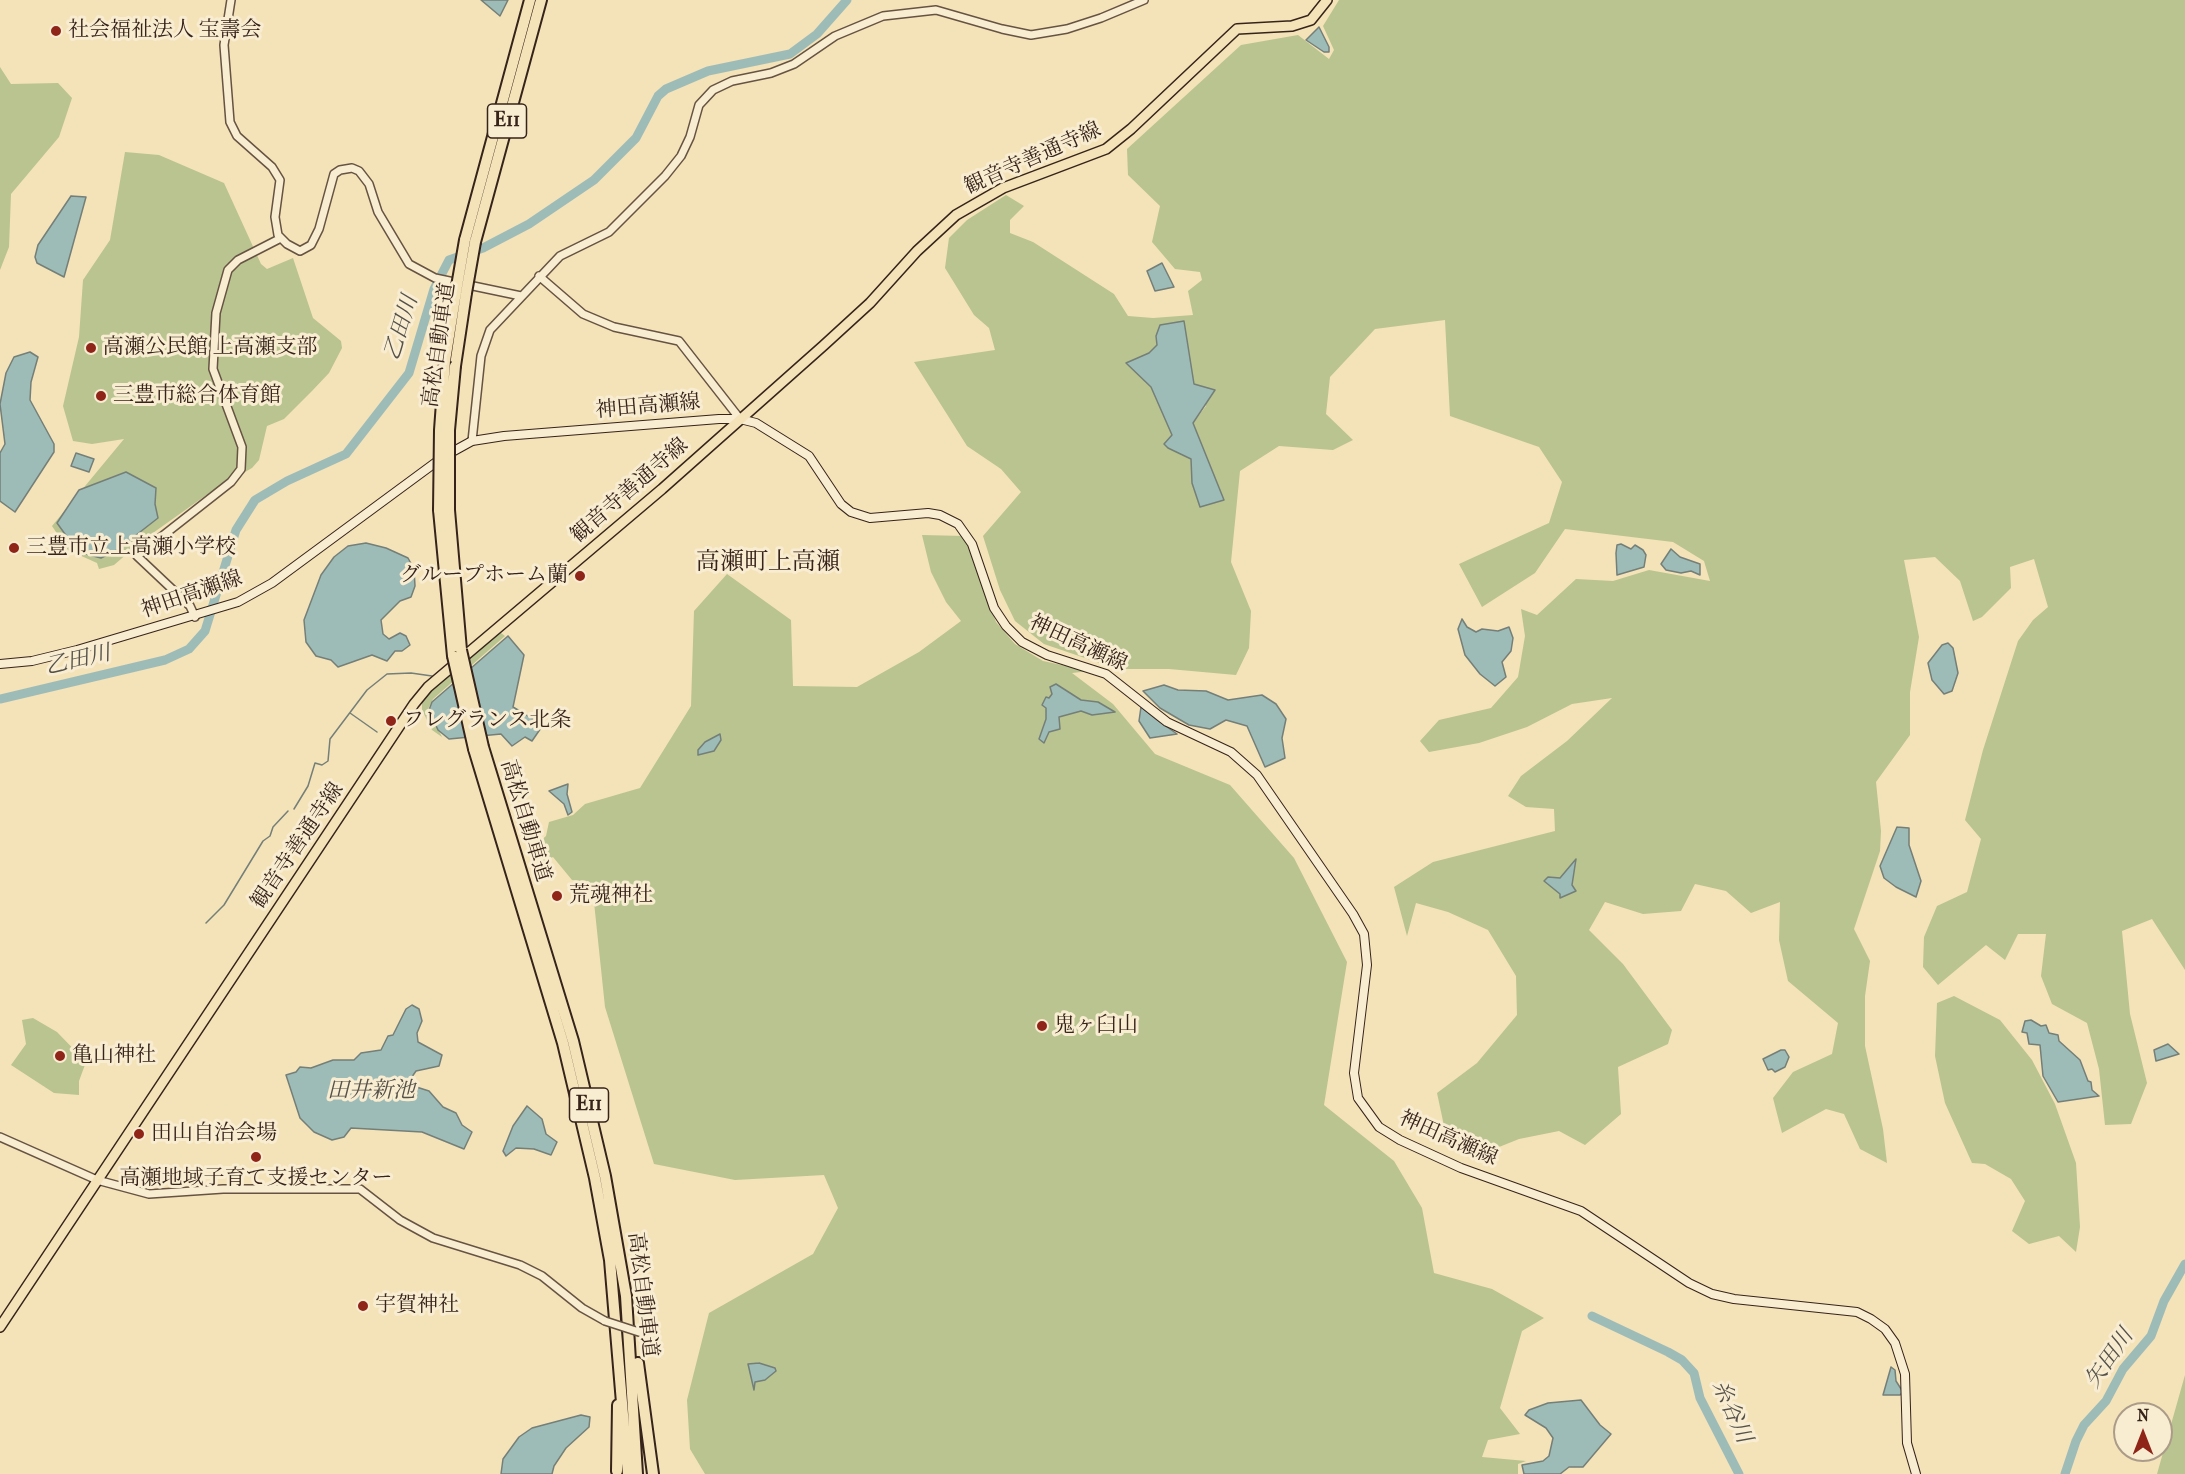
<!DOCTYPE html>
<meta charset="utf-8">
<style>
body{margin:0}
#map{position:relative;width:2185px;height:1474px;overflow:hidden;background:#f4e2b8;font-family:"IM FELL French Canon",serif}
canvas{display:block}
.north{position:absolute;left:2113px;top:1402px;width:60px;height:60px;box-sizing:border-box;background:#f8ecd1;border:2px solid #aa9c88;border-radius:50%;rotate:0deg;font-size:16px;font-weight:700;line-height:24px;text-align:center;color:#36231a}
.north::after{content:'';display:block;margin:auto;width:21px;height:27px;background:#8f2418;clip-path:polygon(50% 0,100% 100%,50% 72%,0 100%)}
</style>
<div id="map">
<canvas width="2185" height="1474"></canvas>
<div class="north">N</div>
</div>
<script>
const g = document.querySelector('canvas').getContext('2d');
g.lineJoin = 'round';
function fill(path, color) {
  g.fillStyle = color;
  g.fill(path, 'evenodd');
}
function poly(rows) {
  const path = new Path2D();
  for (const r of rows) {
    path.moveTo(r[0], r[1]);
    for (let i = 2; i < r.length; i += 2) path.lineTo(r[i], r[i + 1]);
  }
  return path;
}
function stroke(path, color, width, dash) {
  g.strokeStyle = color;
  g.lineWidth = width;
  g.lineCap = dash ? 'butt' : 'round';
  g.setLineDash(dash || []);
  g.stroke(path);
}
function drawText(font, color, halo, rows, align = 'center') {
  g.font = font + ' "IM FELL French Canon","Noto Serif JP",serif';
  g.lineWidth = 6;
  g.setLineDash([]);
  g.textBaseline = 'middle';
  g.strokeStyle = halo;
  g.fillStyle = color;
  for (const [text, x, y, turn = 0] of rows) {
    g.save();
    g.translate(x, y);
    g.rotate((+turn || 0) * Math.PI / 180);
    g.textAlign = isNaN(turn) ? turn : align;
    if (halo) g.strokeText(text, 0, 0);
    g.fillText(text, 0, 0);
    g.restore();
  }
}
const green = poly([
 [1339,0,2185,0,2185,970,2152,919,2122,931,2130,1014,2147,1083,2131,1124,2105,1125,2099,1069,2087,1023,2052,1004,2041,976,2046,934,2018,934,2005,960,1986,945,1938,985,1923,967,1924,937,1937,906,1967,892,1981,839,1965,820,1983,750,2018,641,2033,620,2048,607,2034,559,2010,567,2011,588,1982,617,1973,621,1960,581,1935,557,1904,560,1919,637,1910,692,1910,735,1876,782,1881,831,1880,851,1854,929,1870,961,1865,996,1865,1046,1883,1129,1887,1163,1860,1149,1844,1114,1826,1109,1782,1133,1773,1098,1793,1072,1832,1054,1838,1023,1788,981,1779,940,1780,902,1751,913,1726,891,1695,884,1681,911,1643,914,1605,902,1589,930,1623,964,1672,1030,1668,1044,1618,1067,1621,1114,1585,1145,1559,1131,1519,1139,1479,1155,1446,1135,1437,1093,1477,1063,1517,1015,1516,976,1488,930,1448,912,1416,903,1407,936,1394,887,1433,862,1555,831,1554,809,1526,807,1508,796,1521,776,1567,741,1612,698,1572,704,1527,727,1479,743,1429,752,1420,741,1439,720,1491,708,1518,677,1525,636,1521,609,1537,615,1576,579,1613,581,1649,570,1710,581,1704,561,1673,542,1565,529,1535,573,1482,607,1459,564,1549,523,1562,482,1539,447,1450,416,1445,320,1375,329,1330,377,1326,414,1353,440,1333,450,1279,446,1240,471,1231,562,1251,611,1249,648,1236,675,1169,669,1117,669,1044,644,1015,621,1000,590,983,536,1021,492,1001,469,967,446,914,362,995,350,989,328,974,315,945,268,949,238,967,220,1006,195,1024,206,1010,220,1010,233,1033,242,1114,294,1128,316,1153,318,1193,315,1188,291,1202,280,1200,272,1175,269,1152,242,1160,206,1128,175,1127,149,1241,45,1298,35,1329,59,1334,50,1323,26],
 [1184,322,1194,384,1206,406,1193,423,1223,500,1192,483,1191,459,1168,448,1172,435,1151,387,1127,363,1149,353,1157,345,1156,336],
 [0,67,11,84,58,83,72,98,59,137,11,194,9,247,0,270],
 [125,152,159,155,224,183,261,264,267,269,293,258,313,318,341,341,342,348,329,373,312,391,284,419,267,426,259,460,252,468,212,491,143,540,114,565,99,569,97,563,68,550,52,526,124,439,92,444,73,441,63,406,79,337,83,280,110,240],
 [922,535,964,536,996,622,1015,644,1043,661,1090,671,1072,673,1113,704,1155,754,1230,785,1294,858,1347,962,1324,1105,1394,1161,1422,1208,1434,1273,1492,1289,1544,1318,1522,1331,1500,1408,1520,1434,1488,1440,1482,1457,1526,1461,1518,1464,1518,1474,705,1474,690,1449,687,1400,709,1313,813,1254,838,1208,824,1175,735,1180,654,1164,605,1007,592,883,572,880,553,857,543,862,537,844,546,836,549,822,573,815,585,804,640,788,691,706,694,611,727,574,791,620,793,686,857,687,919,652,961,621,946,602,931,572],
 [497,630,505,636,433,699,428,709,442,737,432,730,422,710,422,702,428,692],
 [1954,996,2000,1020,2032,1060,2055,1104,2076,1163,2080,1227,2076,1252,2059,1236,2029,1244,2012,1231,2025,1201,2011,1179,1985,1164,1972,1163,1945,1103,1935,1056,1937,1003],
 [33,1018,57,1032,86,1062,79,1081,79,1095,54,1093,11,1065,26,1044,22,1020],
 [2185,1375,2185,1474,2157,1474]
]);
const water = poly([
 [481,0,508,0,500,16,481,0],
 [1319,27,1329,47,1329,52,1324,52,1306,40,1319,27],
 [71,196,86,197,64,277,37,263,35,257,38,245,71,196],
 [1162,263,1174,287,1155,291,1147,271,1162,263],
 [1184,321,1194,384,1215,390,1193,423,1224,500,1200,507,1192,483,1191,459,1168,448,1164,444,1172,435,1151,387,1126,363,1149,353,1157,345,1156,336,1160,325,1184,321],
 [30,352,38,357,31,382,30,400,54,444,54,452,15,512,0,501,0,453,5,444,0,404,6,373,14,357,30,352],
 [76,453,94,459,89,472,71,466,76,453],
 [126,472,156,488,155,504,158,518,117,550,101,558,78,552,57,523,79,490,126,472],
 [366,543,386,548,408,558,414,569,415,586,411,597,400,601,381,620,383,634,389,639,400,633,406,636,410,645,402,651,395,651,387,661,372,655,338,667,331,660,316,656,306,642,304,620,321,575,334,557,348,546,366,543],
 [1621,544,1631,549,1635,545,1643,550,1646,555,1644,567,1617,575,1616,553,1617,545,1621,544],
 [1671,549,1680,557,1700,564,1700,575,1691,571,1681,573,1666,570,1661,564,1671,549],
 [1462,619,1467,627,1476,632,1482,629,1498,631,1509,627,1513,638,1511,651,1502,662,1506,677,1495,686,1480,674,1465,655,1458,629,1462,619],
 [508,636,524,655,513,707,543,725,532,741,525,737,512,746,501,734,449,739,438,730,429,710,432,702,508,636],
 [1948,643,1953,648,1958,673,1952,691,1944,694,1932,680,1928,663,1942,645,1948,643],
 [1056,684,1081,700,1098,702,1115,712,1092,715,1081,711,1059,717,1060,729,1049,732,1044,743,1039,739,1046,719,1046,708,1042,705,1046,697,1049,698,1052,694,1050,687,1056,684],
 [1164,685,1178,690,1206,691,1228,700,1262,695,1276,704,1286,719,1282,738,1285,758,1265,767,1247,726,1226,720,1210,729,1189,725,1160,708,1143,691,1164,685],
 [1141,707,1156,719,1177,734,1150,738,1139,721,1141,707],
 [720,734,721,740,714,751,698,755,698,750,705,742,720,734],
 [568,784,567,794,572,812,568,815,564,804,549,791,568,784],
 [1897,827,1909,828,1909,845,1921,881,1916,897,1896,887,1884,878,1880,866,1897,827],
 [1576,859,1572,885,1576,891,1560,898,1560,894,1544,881,1548,877,1560,878,1576,859],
 [412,1005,419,1009,422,1021,417,1033,418,1042,442,1055,439,1066,416,1071,407,1084,429,1091,443,1107,456,1113,462,1125,472,1132,464,1149,422,1132,351,1128,344,1137,332,1140,314,1132,300,1118,286,1075,296,1072,300,1067,311,1068,333,1060,354,1060,361,1053,381,1050,388,1036,393,1035,406,1009,412,1005],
 [2031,1020,2041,1026,2046,1025,2049,1033,2058,1035,2059,1041,2080,1060,2088,1081,2091,1082,2092,1090,2099,1096,2058,1102,2043,1076,2040,1045,2029,1044,2027,1033,2022,1032,2025,1021,2031,1020],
 [2168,1044,2179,1054,2156,1061,2154,1050,2168,1044],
 [1781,1050,1785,1050,1789,1057,1785,1067,1775,1072,1772,1069,1768,1070,1763,1059,1781,1050],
 [527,1106,542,1119,546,1134,557,1142,551,1155,534,1149,516,1148,506,1156,503,1151,513,1126,527,1106],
 [759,1363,775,1368,776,1371,765,1380,755,1382,754,1390,748,1364,759,1363],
 [1891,1367,1895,1370,1896,1381,1903,1392,1900,1395,1883,1395,1891,1367],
 [1581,1400,1600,1425,1611,1434,1583,1467,1569,1467,1560,1474,1524,1474,1522,1465,1543,1461,1549,1456,1553,1438,1546,1428,1525,1415,1529,1410,1548,1403,1581,1400],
 [581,1415,590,1417,589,1427,566,1448,554,1466,552,1474,501,1474,503,1459,519,1437,532,1428,581,1415]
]);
const stream = poly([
 [350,713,377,732],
 [294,809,308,786,315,763,322,765,328,761,330,739,367,690,387,674,411,673,432,676],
 [206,923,224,905,263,841,270,836,273,827,288,811]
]);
const river = poly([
 [0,699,165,660,189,649,205,631,236,530,255,500,287,481,346,454,409,373,434,289,449,260,483,248,529,224,594,180,636,138,658,96,666,89,708,71,790,54,817,34,847,0],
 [1592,1316,1668,1352,1682,1360,1694,1373,1700,1398,1739,1474],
 [2065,1474,2076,1441,2084,1425,2106,1401,2123,1369,2151,1336,2164,1301,2185,1264]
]);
const tertiary = poly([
 [231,0,224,45,230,122,237,136,272,167,280,180,275,217,278,235,287,244,300,251,311,245,319,229,334,174,340,170,352,168,359,171,369,184,378,212,409,264,435,278,521,296],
 [539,276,583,314,614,327,679,341,740,419],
 [472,441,481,356,490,330,560,256,609,232,665,176,681,156,690,137,699,105,713,90,732,81,771,73,794,64,835,36,883,16,936,10,1002,29,1031,35,1067,29,1101,18,1144,0],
 [195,617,190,606,137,556,231,482,241,469,242,447,213,369,216,313,228,270,238,260,281,238],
 [0,1137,97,1180,149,1194,223,1189,360,1189,400,1220,433,1238,520,1265,542,1276,582,1308,605,1321]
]);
const secondary = poly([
 [0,664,32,661,77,650,238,602,272,583,443,457,472,441,504,436,719,419,740,419,756,423,809,456,841,504,851,512,870,518,928,513,940,515,958,524,972,544,994,608,1006,626,1022,642,1047,655,1106,674,1167,722,1231,752,1257,775,1353,914,1364,934,1367,965,1354,1073,1358,1098,1379,1127,1400,1140,1461,1168,1581,1211,1689,1283,1712,1294,1734,1299,1857,1312,1871,1319,1885,1329,1895,1343,1905,1374,1907,1443,1916,1474]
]);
const primary = poly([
 [0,1327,414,704,428,687,662,489,823,346,870,303,917,251,956,215,1003,188,1106,149,1131,129,1237,29,1292,26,1311,20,1327,0]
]);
const motorway = poly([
 [465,240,530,0],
 [475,242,541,0],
 [445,361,456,292],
 [455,366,466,293],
 [439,510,453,656],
 [449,510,461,650],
 [483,747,573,1041,605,1176,626,1296,637,1474],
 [474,749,563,1043,595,1178,610,1260,628,1474],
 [638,1363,653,1474],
 [617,1471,618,1405]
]);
const tertiaryBridge = poly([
 [605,1321,645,1334]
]);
const motorwayBridge = poly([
 [456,292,465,240],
 [466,293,475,242],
 [439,510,440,430,445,361],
 [449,510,449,430,455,366],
 [461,650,483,747],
 [453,656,474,749]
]);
const markers = [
 [56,31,6,"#8f2418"],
 [91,348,6,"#8f2418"],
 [101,396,6,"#8f2418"],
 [14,548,6,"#8f2418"],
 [580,576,6,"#8f2418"],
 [391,721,6,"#8f2418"],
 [557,896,6,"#8f2418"],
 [1042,1026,6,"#8f2418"],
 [60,1056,6,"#8f2418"],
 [139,1134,6,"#8f2418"],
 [256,1157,6,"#8f2418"],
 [363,1306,6,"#8f2418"]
];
const shields = [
 [507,121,39],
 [589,1105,39]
];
const shieldNames = [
 ["E11",507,121],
 ["E11",589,1105]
];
const poiNames = [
 ["社会福祉法人 宝壽会",68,31],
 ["高瀬公民館 上高瀬支部",103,348],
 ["三豊市総合体育館",113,396],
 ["三豊市立上高瀬小学校",26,548],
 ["グループホーム蘭",568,576,"right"],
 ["フレグランス北条",403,721],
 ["荒魂神社",569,896],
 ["鬼ヶ臼山",1054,1026],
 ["亀山神社",72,1056],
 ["田山自治会場",151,1134],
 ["高瀬地域子育て支援センター",256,1179,"center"],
 ["宇賀神社",375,1306]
];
const streetNames = [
 ["観音寺善通寺線",1033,159,-24],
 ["高松自動車道",440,345,-82],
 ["神田高瀬線",648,407,-5],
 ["観音寺善通寺線",630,491,-41],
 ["神田高瀬線",192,595,-19],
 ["神田高瀬線",1078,644,25],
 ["高松自動車道",525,821,73],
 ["観音寺善通寺線",298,846,-56],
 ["神田高瀬線",1448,1139,24],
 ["高松自動車道",642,1295,83]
];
const waterNames = [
 ["乙田川",402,328,-73],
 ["乙田川",78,661,-13],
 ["田井新池",371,1092],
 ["矢田川",2110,1359,-55],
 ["糸谷川",1731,1412,66]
];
const quarterNames = [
 ["高瀬町上高瀬",768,563]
];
fill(green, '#b9c490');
fill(water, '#9ebcb7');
stroke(water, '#747f78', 1.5);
stroke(stream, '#747f78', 1.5);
stroke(river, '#9ebcb7', 9);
stroke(tertiary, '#665342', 10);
stroke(secondary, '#36231a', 10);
stroke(primary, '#36231a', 12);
stroke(motorway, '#36231a', 14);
stroke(tertiary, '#f8ecd1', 7);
stroke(secondary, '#f8ecd1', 8);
stroke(primary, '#f4e2b8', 9);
stroke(motorway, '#f4e2b8', 10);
stroke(tertiaryBridge, '#665342', 10, []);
stroke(motorwayBridge, '#36231a', 14, []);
stroke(tertiaryBridge, '#f8ecd1', 7);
stroke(motorwayBridge, '#f4e2b8', 10);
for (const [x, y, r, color] of markers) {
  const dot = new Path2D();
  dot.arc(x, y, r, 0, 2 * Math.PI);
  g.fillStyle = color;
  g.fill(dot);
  stroke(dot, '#f8ecd1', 2);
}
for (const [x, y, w] of shields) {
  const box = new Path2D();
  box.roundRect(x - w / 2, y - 17, w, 34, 4.5);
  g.fillStyle = '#f8ecd1';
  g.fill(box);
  stroke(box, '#36231a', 1.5);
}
drawText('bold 20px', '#36231a', null, shieldNames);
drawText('21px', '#36231a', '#f8ecd1', poiNames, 'left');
drawText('21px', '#36231a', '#f8ecd1', streetNames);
drawText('italic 22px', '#555149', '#f8ecd1', waterNames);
drawText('24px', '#36231a', '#f8ecd1', quarterNames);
</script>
